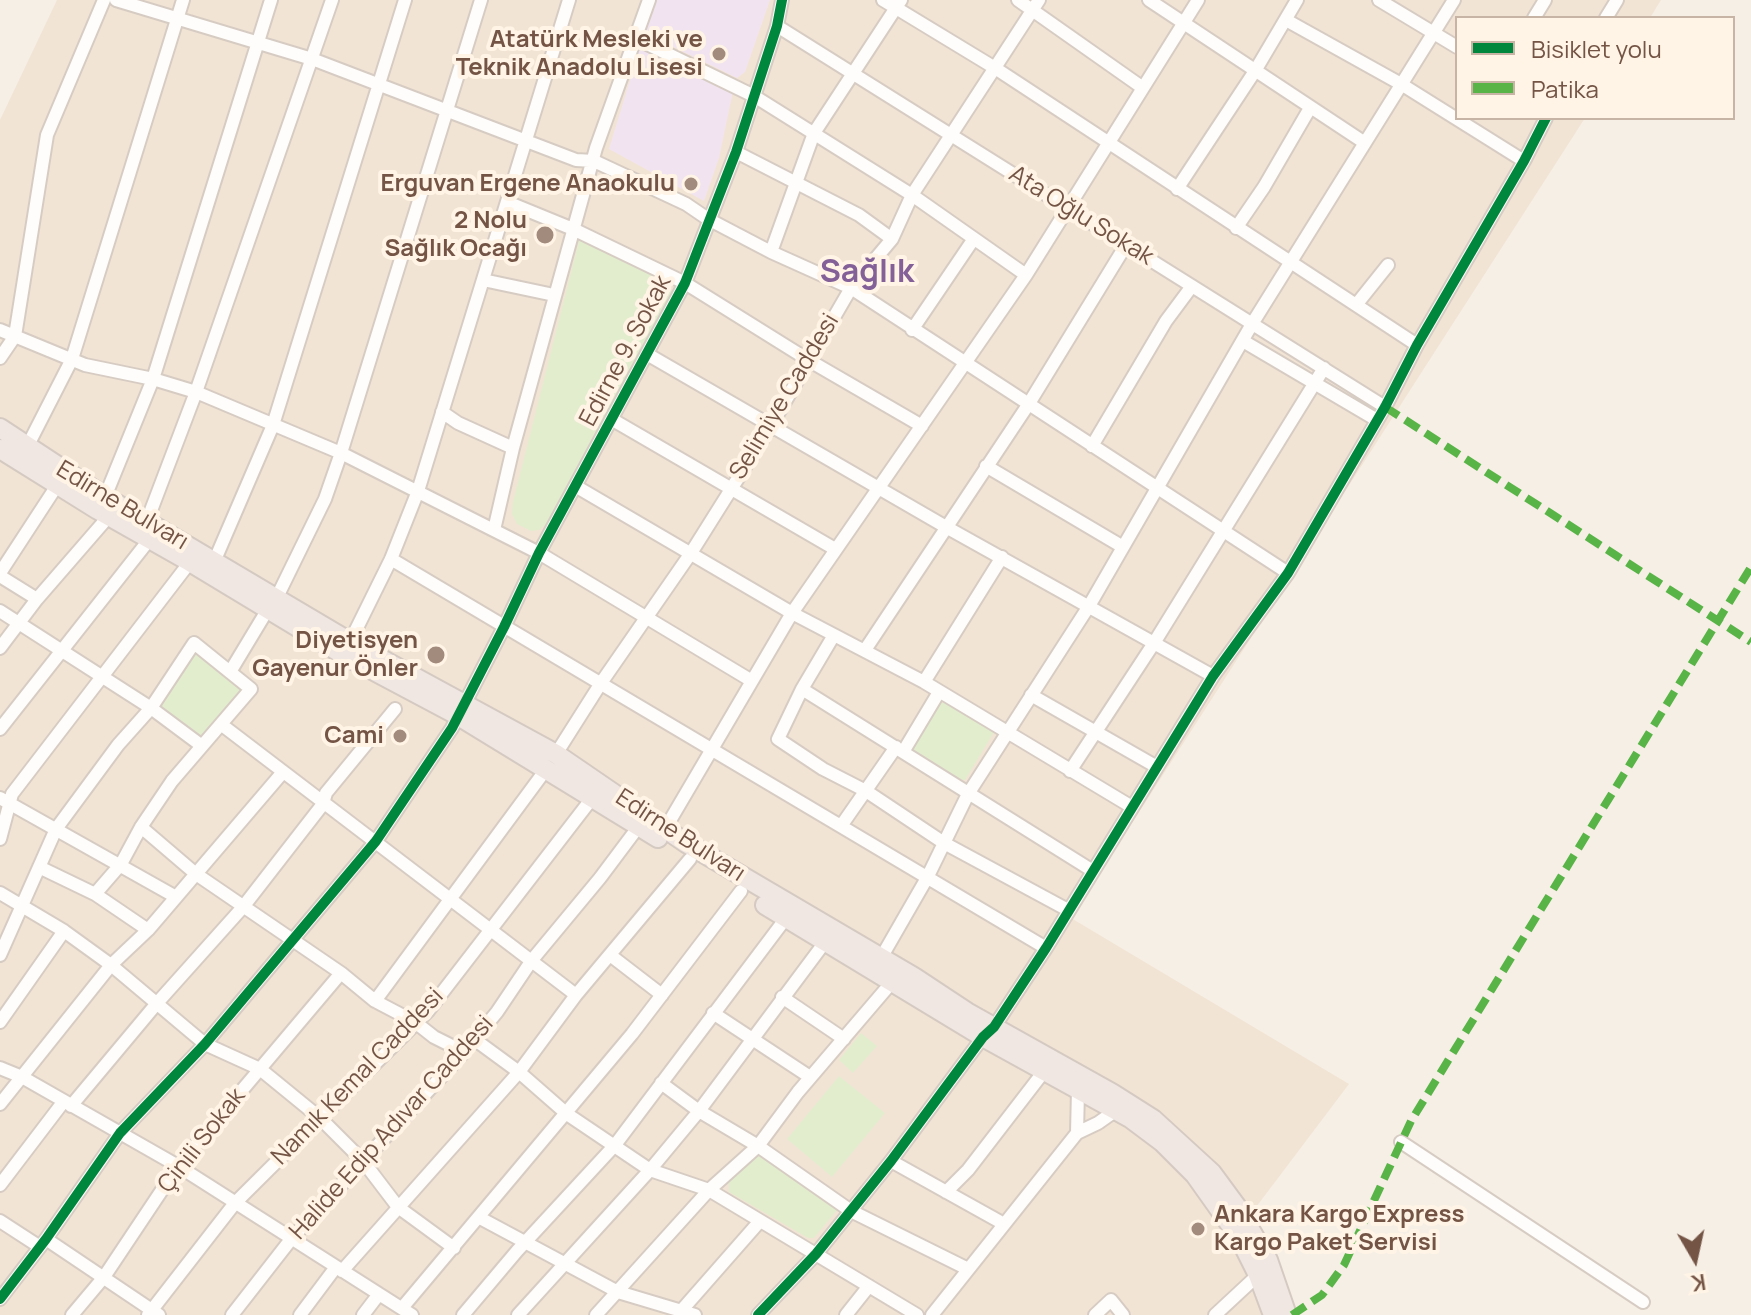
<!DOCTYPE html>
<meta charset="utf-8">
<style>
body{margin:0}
#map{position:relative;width:1751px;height:1315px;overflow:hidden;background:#f6efe5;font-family:Manrope,sans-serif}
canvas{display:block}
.legend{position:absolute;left:1455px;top:16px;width:280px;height:104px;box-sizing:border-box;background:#fff4e5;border:2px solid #c7b4a5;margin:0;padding:10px 14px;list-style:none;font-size:24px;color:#745445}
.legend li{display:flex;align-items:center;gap:16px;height:40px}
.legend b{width:40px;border:2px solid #c7b4a5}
.north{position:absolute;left:1655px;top:1219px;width:80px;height:80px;-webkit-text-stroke:6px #fff4e5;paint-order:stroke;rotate:171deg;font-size:22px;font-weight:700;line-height:32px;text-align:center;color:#745445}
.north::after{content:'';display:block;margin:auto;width:28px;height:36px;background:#745445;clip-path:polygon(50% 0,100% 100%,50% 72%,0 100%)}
</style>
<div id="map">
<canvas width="1751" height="1315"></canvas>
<ul class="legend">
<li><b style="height:10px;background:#00873e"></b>Bisiklet yolu</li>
<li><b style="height:10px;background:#59b447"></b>Patika</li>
</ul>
<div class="north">K</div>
</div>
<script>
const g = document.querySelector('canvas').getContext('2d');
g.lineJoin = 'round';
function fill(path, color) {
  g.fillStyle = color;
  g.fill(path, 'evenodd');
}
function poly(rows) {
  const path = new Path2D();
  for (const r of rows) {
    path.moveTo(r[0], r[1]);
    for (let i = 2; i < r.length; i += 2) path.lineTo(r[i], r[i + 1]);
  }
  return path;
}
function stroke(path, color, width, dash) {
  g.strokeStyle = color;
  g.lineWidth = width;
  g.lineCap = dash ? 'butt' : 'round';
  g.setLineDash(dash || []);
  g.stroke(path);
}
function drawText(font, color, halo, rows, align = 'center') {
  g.font = font + ' Manrope,sans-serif';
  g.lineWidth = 8;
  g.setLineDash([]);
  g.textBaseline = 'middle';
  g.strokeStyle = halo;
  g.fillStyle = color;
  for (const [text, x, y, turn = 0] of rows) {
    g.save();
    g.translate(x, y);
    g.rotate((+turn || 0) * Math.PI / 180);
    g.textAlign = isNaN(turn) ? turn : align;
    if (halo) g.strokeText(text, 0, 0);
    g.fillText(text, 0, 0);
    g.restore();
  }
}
const residential = poly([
 [57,0,1661,0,1650,18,1457,18,1457,118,1585,118,1071,918,1349,1084,1235,1235,1263,1315,0,1315,0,120]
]);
const education = poly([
 [655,0,770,0,745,72,737,78,649,35,646,30],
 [641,44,733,91,719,158,704,201,609,149]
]);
const green = poly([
 [580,237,651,275,668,286,675,297,552,520,539,530,531,531,517,524,512,514,513,502],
 [196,651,249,687,206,740,159,706],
 [948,702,994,732,965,780,958,779,914,751,913,742,937,704],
 [861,1033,877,1046,853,1073,839,1060],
 [839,1076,885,1113,832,1177,787,1139],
 [759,1155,838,1209,814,1238,808,1238,729,1192,729,1181,752,1157]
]);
const minor = poly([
 [116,0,312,59,576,160,594,161,686,204,708,219,771,252,851,288,1288,573],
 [883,0,995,68,1417,345],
 [1018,0,1143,88],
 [1149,0,1365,143],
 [1379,0,1457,47],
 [1534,18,1545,0],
 [1606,18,1617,0],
 [1286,20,1401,84,1524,161],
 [777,26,1385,407],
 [635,38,754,96,912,195,1026,275],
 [736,152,859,215,892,239],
 [1177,189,1255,71,1297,0],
 [507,202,573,229,685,283,810,361,922,426],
 [1236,228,1264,187,1310,108],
 [771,252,814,133,901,0],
 [483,280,554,295],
 [1356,305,1388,265],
 [0,330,85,365,153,379,196,392,341,453,539,553,752,681],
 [912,330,973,240],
 [1243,341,1377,420],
 [647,354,946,527,1213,676],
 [0,358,15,336,47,135,104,0],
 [442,412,458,423,513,448],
 [613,420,835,549],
 [1092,446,1166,321,1192,286],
 [27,447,72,359,183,0],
 [986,466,1123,547],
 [577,487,792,613,924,682,1132,807],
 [105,497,153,379,271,0],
 [147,521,196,392,332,0],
 [494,530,513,448,596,148,649,0],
 [391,559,1046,948],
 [214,562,273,425,405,0],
 [0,573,58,484],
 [0,576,37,599],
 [277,597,325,499,341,453,481,0],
 [0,611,151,708,202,746],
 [834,635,802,689,778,739,823,769,866,791,944,843,1068,910],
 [350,642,391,559,418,491,569,0],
 [0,648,37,599,109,516],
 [865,650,1028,405,1126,245],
 [230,672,268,609],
 [924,682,1002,557],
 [802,689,1093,871],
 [1031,695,1157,767],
 [222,725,576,995],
 [0,729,149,540],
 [903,752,939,692],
 [556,754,601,683,691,553,772,424,851,288,892,239,912,195,1039,0],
 [1070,771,1154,643,1324,368],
 [0,798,176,897],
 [841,826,896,747],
 [141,827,196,874,341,973,375,1001,415,1022,434,1037,464,1052],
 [665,829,792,613,1026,275,1198,0],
 [0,839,12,794,190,562],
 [39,867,95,894,148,930],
 [0,893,64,931,111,965,205,1044,260,1069,320,1118,363,1161,398,1207,454,1248],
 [0,955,56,829,118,745,151,708,194,643,251,689,172,781,141,827,121,864,95,894],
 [610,955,662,995],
 [881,958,927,878,968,794,1089,606,1252,324,1454,0],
 [782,997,844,1039],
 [375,1001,547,768],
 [713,1013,810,1077],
 [0,1022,64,931],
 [474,1039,519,1072,567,1114,650,1170,709,1190,917,1315],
 [0,1068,22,1077,178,1166,412,1315],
 [661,1083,699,1111,758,1146,851,1211,968,1269],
 [0,1104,111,965,148,930,283,772],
 [71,1106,158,1002,243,907,323,804,326,793,395,709],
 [1077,1133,1078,1090],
 [1401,1142,1643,1302],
 [891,1161,1004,1224],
 [0,1185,64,1101],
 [946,1192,968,1170,1045,1070],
 [480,1218,618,1292,695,1315],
 [0,1221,40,1247],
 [46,1239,159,1315],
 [342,1271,519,1072,576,995,690,859],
 [0,1299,46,1239,120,1133,205,1044,376,841,452,728,504,627,539,553,685,283,736,152,777,26,782,0],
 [402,1308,632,1034,741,891],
 [681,1311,760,1221],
 [72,1315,104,1277,178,1166,341,973],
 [148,1315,235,1203,428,1011,593,797],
 [232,1315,292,1238,464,1052,497,1012,532,960,600,878,639,826],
 [300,1315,336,1267],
 [363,1315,379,1294],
 [463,1315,517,1251,615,1145,786,918],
 [518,1315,650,1170,699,1111,825,942],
 [596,1315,709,1190,758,1146,798,1092,892,982],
 [758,1315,816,1254,891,1161,983,1037,994,1027,1046,948,1213,676,1288,573,1385,407,1417,345,1524,161,1546,118],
 [846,1315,869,1286],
 [932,1315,1077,1133,1098,1123,1115,1111],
 [1095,1315,1111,1300,1123,1315],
 [1215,1315,1258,1275]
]);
const highway = poly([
 [0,428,105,497,350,642,556,754,686,843,914,977,967,1012,1112,1093,1153,1119,1212,1173,1237,1207,1268,1260,1287,1315],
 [0,449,98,510,190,562,344,655,457,715,658,838],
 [765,905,983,1037,1130,1118,1162,1142,1195,1175,1239,1237,1258,1275,1273,1315]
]);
const quiet = poly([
 [1385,407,1751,642],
 [1292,1315,1322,1295,1344,1265,1411,1121,1751,567]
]);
const cycleway = poly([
 [0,1299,46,1239,120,1133,205,1044,376,841,452,728,504,627,539,553,685,283,736,152,777,26,782,0],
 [758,1315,816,1254,891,1161,983,1037,994,1027,1046,948,1213,676,1288,573,1385,407,1417,345,1524,161,1546,118]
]);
const markers = [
 [719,54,8,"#a28a7d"],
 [691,184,8,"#a28a7d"],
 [545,235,10,"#a28a7d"],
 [436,655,10,"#a28a7d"],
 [400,736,8,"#a28a7d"],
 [1198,1229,8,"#a28a7d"]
];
const poiNames = [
 ["Atatürk Mesleki ve",703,40],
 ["Teknik Anadolu Lisesi",703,68],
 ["Erguvan Ergene Anaokulu",675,184],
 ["2 Nolu",527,221],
 ["Sağlık Ocağı",527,249],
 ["Diyetisyen",418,641],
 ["Gayenur Önler",418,669],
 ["Cami",384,736],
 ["Ankara Kargo Express",1214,1215,"left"],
 ["Kargo Paket Servisi",1214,1243,"left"]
];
const streetNames = [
 ["Ata Oğlu Sokak",1081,216,32],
 ["Edirne 9. Sokak",626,351,-62],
 ["Selimiye Caddesi",785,397,-59],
 ["Edirne Bulvarı",122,506,31],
 ["Edirne Bulvarı",680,836,33],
 ["Namık Kemal Caddesi",358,1077,-46],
 ["Halide Edip Adıvar Caddesi",392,1128,-48],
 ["Çinili Sokak",202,1141,-52]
];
const districtNames = [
 ["Sağlık",867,273]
];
fill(residential, '#f2e4d4');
fill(education, '#f1e4f0');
fill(green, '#e2edce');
stroke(minor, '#d7ccc3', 16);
stroke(highway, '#d5cac2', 22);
stroke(minor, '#fefdfb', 12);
stroke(highway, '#f0e6e2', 18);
stroke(quiet, '#59b447', 8, [16, 8]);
stroke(cycleway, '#00873e', 10);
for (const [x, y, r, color] of markers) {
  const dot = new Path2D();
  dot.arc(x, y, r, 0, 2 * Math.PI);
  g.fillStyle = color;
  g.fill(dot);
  stroke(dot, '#fff4e5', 3);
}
drawText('bold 24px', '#745445', '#fff4e5', poiNames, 'right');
drawText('24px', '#745445', '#fff4e5', streetNames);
drawText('bold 32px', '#836098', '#fff4e5', districtNames);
</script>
